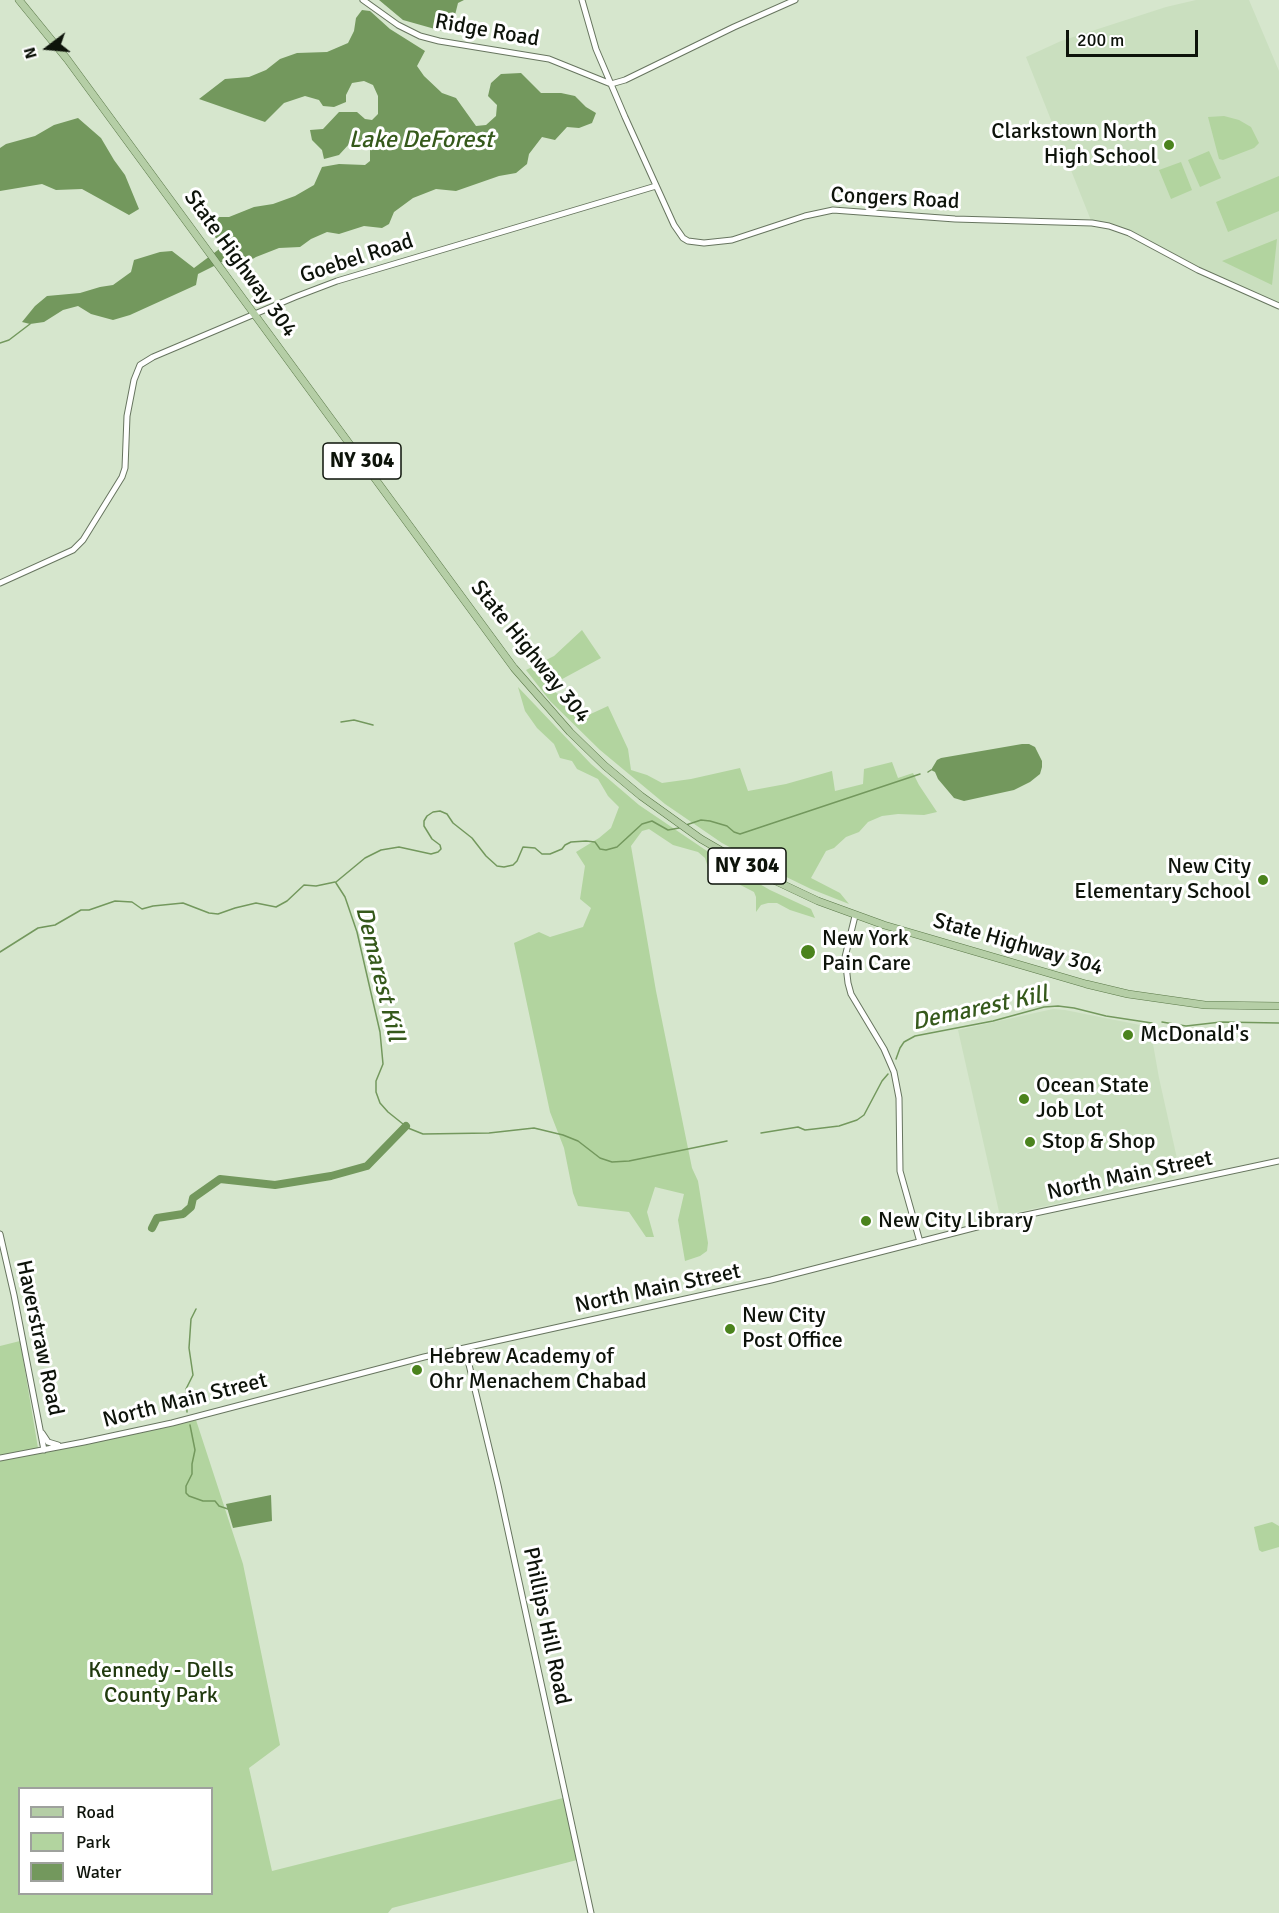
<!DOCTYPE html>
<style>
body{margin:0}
#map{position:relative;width:1279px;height:1913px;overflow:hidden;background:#d6e6cd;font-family:Signika,sans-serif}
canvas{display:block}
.legend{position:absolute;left:18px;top:1787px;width:195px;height:108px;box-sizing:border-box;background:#fff;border:2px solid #9ea19d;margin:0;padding:8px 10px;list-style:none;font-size:18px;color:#0d130a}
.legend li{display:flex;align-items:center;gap:12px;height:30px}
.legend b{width:30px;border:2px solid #9ea19d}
.north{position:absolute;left:18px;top:18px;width:60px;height:60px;-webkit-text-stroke:4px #fff;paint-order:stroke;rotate:254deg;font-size:16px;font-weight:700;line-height:24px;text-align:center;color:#0d130a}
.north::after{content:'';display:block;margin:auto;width:21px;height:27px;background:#0d130a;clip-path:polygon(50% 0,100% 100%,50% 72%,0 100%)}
.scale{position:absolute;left:1066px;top:30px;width:132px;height:27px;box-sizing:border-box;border:3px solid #0d130a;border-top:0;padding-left:8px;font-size:18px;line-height:21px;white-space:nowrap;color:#0d130a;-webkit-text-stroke:4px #fff;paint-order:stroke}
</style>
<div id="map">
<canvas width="1279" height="1913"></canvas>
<ul class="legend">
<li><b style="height:8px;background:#b5cea6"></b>Road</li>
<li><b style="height:16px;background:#b2d49f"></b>Park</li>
<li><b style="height:16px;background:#73985d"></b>Water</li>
</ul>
<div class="north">N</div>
<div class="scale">200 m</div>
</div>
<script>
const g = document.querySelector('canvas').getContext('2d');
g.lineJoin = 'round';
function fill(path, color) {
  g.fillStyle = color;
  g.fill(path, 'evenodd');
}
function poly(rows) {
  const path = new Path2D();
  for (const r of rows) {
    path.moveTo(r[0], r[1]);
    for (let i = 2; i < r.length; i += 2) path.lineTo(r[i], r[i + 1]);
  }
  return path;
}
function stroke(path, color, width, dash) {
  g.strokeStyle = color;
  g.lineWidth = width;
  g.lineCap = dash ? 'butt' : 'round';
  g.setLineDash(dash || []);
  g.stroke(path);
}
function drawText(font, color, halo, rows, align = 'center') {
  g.font = font + ' Signika,sans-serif';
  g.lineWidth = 6;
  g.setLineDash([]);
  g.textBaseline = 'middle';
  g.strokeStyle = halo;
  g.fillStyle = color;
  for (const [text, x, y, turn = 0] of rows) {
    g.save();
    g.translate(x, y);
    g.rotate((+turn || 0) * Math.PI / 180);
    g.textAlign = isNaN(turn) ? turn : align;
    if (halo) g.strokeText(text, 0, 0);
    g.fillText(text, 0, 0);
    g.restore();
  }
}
const built = poly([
 [1196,0,1249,0,1279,71,1279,306,1198,270,1129,233,1092,223,1026,57,1061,41,1166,7],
 [1053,1009,1065,1010,1150,1027,1159,1078,1180,1172,1174,1178,1000,1216,958,1030]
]);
const green = poly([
 [1224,116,1239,120,1251,127,1259,143,1254,148,1223,160,1219,159,1208,117],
 [1209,151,1221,178,1200,187,1188,160],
 [1181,162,1192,190,1171,199,1159,170],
 [1279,176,1279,211,1228,232,1216,202],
 [1277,239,1272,285,1222,261],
 [582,630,601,658,553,684,556,693,568,698,582,718,608,706,628,749,631,770,647,775,662,783,691,779,740,768,748,791,786,784,832,771,835,791,863,784,864,769,892,762,898,778,913,773,919,785,937,812,924,815,898,814,882,816,868,822,859,832,846,837,834,848,826,851,811,878,840,893,849,904,811,889,776,872,722,843,665,804,600,750,550,701,526,670,554,656],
 [518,687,591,764,639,805,732,868,770,890,811,909,815,918,790,910,777,903,768,903,761,905,756,912,756,897,754,892,719,874,711,877,705,858,698,852,673,845,649,829,642,831,631,846,656,991,692,1168,698,1181,708,1243,707,1251,700,1256,685,1261,678,1220,684,1194,655,1187,647,1212,654,1237,646,1237,629,1212,578,1206,573,1193,564,1148,550,1112,514,943,539,932,550,937,583,927,591,908,580,899,585,866,576,852,599,838,611,828,619,807,608,796,598,779,577,769,572,761,560,758,554,744,537,728,525,711],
 [20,1341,38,1448,0,1456,0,1346],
 [196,1420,243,1564,280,1745,249,1768,272,1871,563,1798,577,1860,392,1908,388,1913,0,1913,0,1459],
 [20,1788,212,1788,212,1894,20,1894],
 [1272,1522,1279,1526,1279,1547,1262,1552,1259,1550,1254,1527]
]);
const water = poly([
 [379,0,464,0,458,3,454,19,442,31,403,20],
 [362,10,370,11,390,29,425,51,417,66,424,76,442,93,456,98,476,126,486,125,496,116,497,105,488,96,491,83,501,74,521,73,541,93,561,93,575,96,586,107,596,113,592,123,579,128,567,127,555,140,542,137,529,154,527,164,516,173,499,176,456,191,436,189,413,198,394,212,389,224,382,228,364,226,339,234,327,232,311,239,300,247,279,248,256,257,239,267,228,259,198,274,196,285,130,315,113,320,91,314,78,306,63,310,44,322,30,324,22,322,35,306,47,296,80,293,100,287,113,285,131,272,134,260,160,252,172,251,194,268,222,247,211,231,210,223,218,217,229,217,254,207,273,204,295,196,314,185,322,167,339,164,365,165,370,161,370,150,362,143,350,143,339,155,324,159,322,150,312,140,310,130,323,129,339,112,357,112,365,119,372,120,378,114,378,96,373,85,364,81,352,83,346,95,346,102,334,107,323,106,319,100,305,96,284,103,265,122,199,99,225,79,249,77,266,70,280,59,297,53,327,52,348,43,354,31,356,18],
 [78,118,101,138,114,160,125,175,139,209,129,215,82,189,56,190,42,184,0,191,0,148,6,144,35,136,54,125],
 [1022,744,1029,744,1035,747,1042,761,1042,767,1040,774,1030,782,1014,790,964,801,954,798,938,779,935,772,931,770,937,760,941,758],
 [271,1495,272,1521,233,1528,226,1504]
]);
const stream = poly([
 [0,343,9,340,30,324],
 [341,722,354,720,373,725],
 [928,772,931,770],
 [686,825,701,820,710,821,727,826,734,832,740,834,920,774],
 [336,882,365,858,381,850,399,847,431,854,438,852,441,849,440,845,432,839,424,826,424,821,427,816,433,812,440,811,447,814,453,823,472,838,486,856,497,866,504,867,513,865,517,861,523,847,535,848,542,854,550,854,562,849,565,845,571,842,586,841,595,842,600,849,606,850,617,847,642,824,652,821,668,830,679,828],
 [336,883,345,897,357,932,380,1032,383,1064,376,1081,376,1092,380,1103,388,1112,408,1128,423,1134,489,1133,534,1128,563,1135,578,1141,600,1158,612,1162,629,1161,727,1141],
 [0,952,38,928,55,925,81,910,89,910,115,901,132,902,142,909,153,906,183,903,209,913,218,914,235,908,256,903,276,907,287,901,304,885,316,886,335,882],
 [1162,1022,1186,1026,1221,1022,1279,1023],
 [896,1059,900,1048,904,1042,915,1036,993,1021,1044,1007,1058,1006,1074,1008,1106,1016,1152,1023],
 [761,1133,798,1127,805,1130,814,1129,839,1126,857,1120,864,1115,882,1081,888,1074],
 [187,1412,186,1389,193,1375,189,1348,191,1319,196,1309],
 [190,1425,195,1450,192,1464,192,1474,186,1486,186,1493,189,1496,203,1501,215,1501,219,1506,228,1509]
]);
const river = poly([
 [152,1228,157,1218,183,1214,191,1207,193,1198,220,1179,275,1185,331,1176,367,1166,406,1126]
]);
const minor = poly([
 [363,0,398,25,420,36,439,41,549,59,611,84,625,80,734,27,795,0],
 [582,0,596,49,625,117,674,225,683,238,688,241,704,243,732,240,805,216,833,210,955,219,1092,223,1109,226,1129,233,1198,270,1279,306],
 [0,583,73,550,83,540,122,477,125,468,127,416,134,380,140,365,153,357,295,297,337,281,656,186],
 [855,916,845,957,848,983,851,994,884,1049,894,1072,899,1098,900,1171,920,1242],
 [0,1234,14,1295,44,1450],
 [465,1348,498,1485,591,1913],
 [42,1433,48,1442,58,1445],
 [0,1458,84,1442,172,1423,424,1357,771,1280,1012,1218,1279,1161]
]);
const major = poly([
 [19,0,67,59,514,668,570,732,605,766,641,796,701,839,763,875,818,901,884,925,1086,984,1128,994,1205,1005,1279,1006]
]);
const markers = [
 [1169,145,6,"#4b831d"],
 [1263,880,6,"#4b831d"],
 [808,952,8,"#4b831d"],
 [1128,1035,6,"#4b831d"],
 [1024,1099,6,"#4b831d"],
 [1030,1142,6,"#4b831d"],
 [866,1221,6,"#4b831d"],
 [730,1329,6,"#4b831d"],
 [417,1370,6,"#4b831d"]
];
const shields = [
 [362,461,78],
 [747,866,78]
];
const shieldNames = [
 ["NY 304",362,461],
 ["NY 304",747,866]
];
const streetNames = [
 ["Ridge Road",487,31,10],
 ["Congers Road",895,199,3],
 ["Goebel Road",357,259,-18],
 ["State Highway 304",240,264,54],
 ["State Highway 304",530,652,51],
 ["State Highway 304",1018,945,16],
 ["North Main Street",1130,1176,-12],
 ["North Main Street",658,1289,-12],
 ["Haverstraw Road",39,1338,78],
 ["North Main Street",185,1401,-14],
 ["Phillips Hill Road",546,1626,78]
];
const poiNames = [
 ["Clarkstown North",1157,132,"right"],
 ["High School",1157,157,"right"],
 ["New City",1251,867,"right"],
 ["Elementary School",1251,892,"right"],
 ["New York",822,939],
 ["Pain Care",822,964],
 ["McDonald's",1140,1035],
 ["Ocean State",1036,1086],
 ["Job Lot",1036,1111],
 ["Stop & Shop",1042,1142],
 ["New City Library",878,1221],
 ["New City",742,1316],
 ["Post Office",742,1341],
 ["Hebrew Academy of",429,1357],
 ["Ohr Menachem Chabad",429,1382]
];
const parkNames = [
 ["Kennedy - Dells",161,1671],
 ["County Park",161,1696]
];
const waterNames = [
 ["Lake DeForest",421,141],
 ["Demarest Kill",379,974,76],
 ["Demarest Kill",980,1009,-12]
];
fill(built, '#cadfbf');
fill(green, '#b2d49f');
fill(water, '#73985d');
stroke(stream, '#73985d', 1.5);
stroke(river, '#73985d', 8);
stroke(minor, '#67755f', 7);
stroke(major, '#5a7848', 8);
stroke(minor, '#fff', 5);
stroke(major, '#b5cea6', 7);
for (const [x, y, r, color] of markers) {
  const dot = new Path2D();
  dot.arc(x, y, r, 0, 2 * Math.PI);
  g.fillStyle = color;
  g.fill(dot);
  stroke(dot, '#fff', 2);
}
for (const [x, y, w] of shields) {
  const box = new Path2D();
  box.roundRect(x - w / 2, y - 18, w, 36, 4.5);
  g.fillStyle = '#fff';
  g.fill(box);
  stroke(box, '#0d130a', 1.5);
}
drawText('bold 21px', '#0d130a', null, shieldNames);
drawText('22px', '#0d130a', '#fff', streetNames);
drawText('22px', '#0d130a', '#fff', poiNames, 'left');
drawText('22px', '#213a0f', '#fff', parkNames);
drawText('italic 24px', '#35591b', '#fff', waterNames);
</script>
